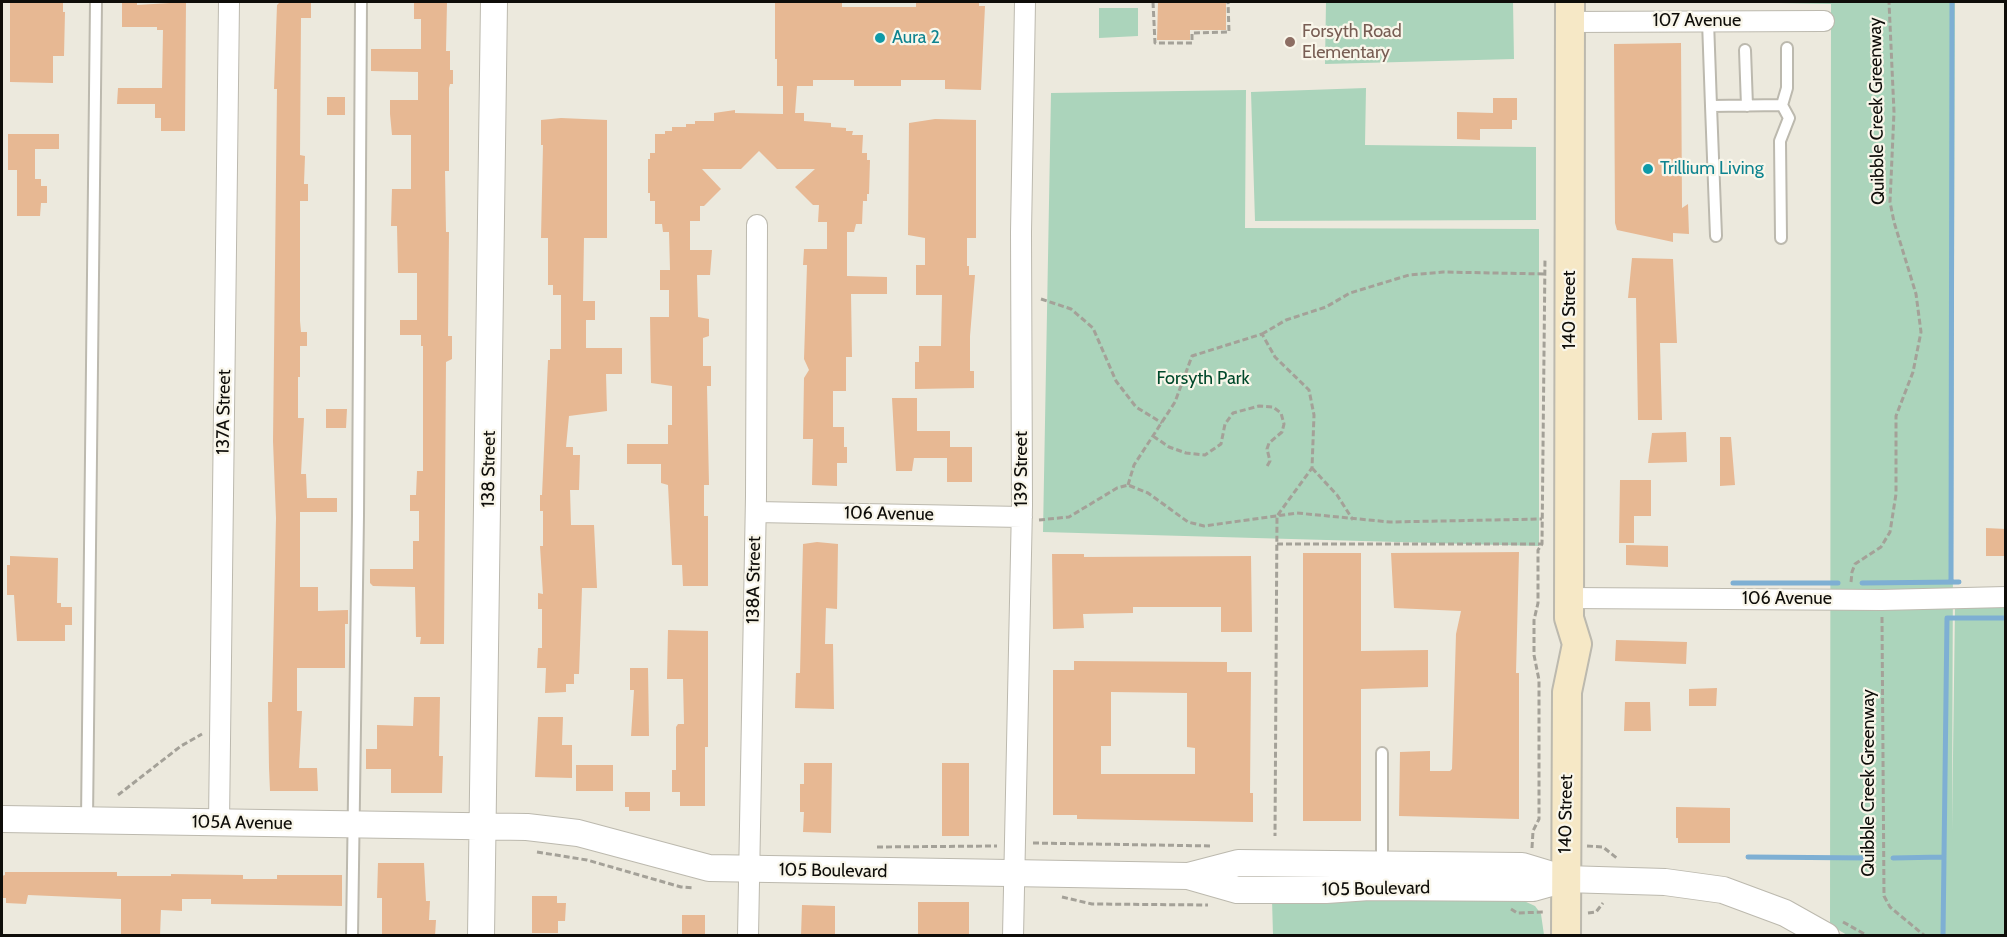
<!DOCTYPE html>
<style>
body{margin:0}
#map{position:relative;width:2007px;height:937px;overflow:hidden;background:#ece9dd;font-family:Cabin,sans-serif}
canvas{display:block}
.frame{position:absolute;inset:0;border:3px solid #0e0d09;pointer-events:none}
</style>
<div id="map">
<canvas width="2007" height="937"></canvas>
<div class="frame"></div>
</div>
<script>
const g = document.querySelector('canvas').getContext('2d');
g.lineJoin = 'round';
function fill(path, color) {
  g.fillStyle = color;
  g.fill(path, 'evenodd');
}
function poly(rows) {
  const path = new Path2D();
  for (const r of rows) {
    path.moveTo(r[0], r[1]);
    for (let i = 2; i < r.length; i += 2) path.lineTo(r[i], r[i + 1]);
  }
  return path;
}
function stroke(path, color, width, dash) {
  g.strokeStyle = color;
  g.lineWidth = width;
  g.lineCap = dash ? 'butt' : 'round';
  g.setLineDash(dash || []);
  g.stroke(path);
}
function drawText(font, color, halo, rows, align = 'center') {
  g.font = font + ' Cabin,sans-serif';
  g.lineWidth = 4.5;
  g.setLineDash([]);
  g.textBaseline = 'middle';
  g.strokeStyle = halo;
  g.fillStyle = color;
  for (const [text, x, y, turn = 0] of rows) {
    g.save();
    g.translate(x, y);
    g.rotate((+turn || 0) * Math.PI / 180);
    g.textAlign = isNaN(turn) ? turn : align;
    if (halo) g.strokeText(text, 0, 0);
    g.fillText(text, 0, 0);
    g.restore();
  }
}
const green = poly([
 [1326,2,1513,2,1514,59,1325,64],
 [1726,2,1955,2,1952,831,1955,607,2005,608,2005,935,1847,935,1830,925,1831,4],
 [1099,8,1138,8,1138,36,1099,38],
 [1366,88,1365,145,1536,147,1536,220,1255,221,1251,92],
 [1246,90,1245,228,1539,229,1539,546,1043,532,1051,93],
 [1272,899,1524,901,1535,906,1541,914,1544,935,1273,935]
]);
const stream = poly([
 [1951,582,1952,2],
 [1733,583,1838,583],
 [1862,583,1959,582],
 [1748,857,1871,858],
 [1893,858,1943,857],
 [1943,936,1947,618,2006,618]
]);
const building = poly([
 [10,2,63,2,63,12,65,12,64,56,53,56,53,83,10,82],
 [122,2,137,2,137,5,186,2,185,131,161,131,161,118,155,118,155,104,117,104,118,88,162,88,163,30,157,30,157,27,122,27],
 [280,2,311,2,311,18,301,18,300,155,305,156,304,184,308,184,308,201,300,201,300,321,301,332,307,332,307,346,300,346,300,377,298,377,298,418,304,418,301,474,306,474,307,498,337,498,337,512,300,512,300,587,318,587,318,611,348,610,348,624,345,624,345,668,297,668,297,711,302,711,299,768,317,768,318,791,270,791,269,768,268,702,272,702,276,518,273,441,277,89,274,89,277,5],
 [414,2,447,2,446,51,450,51,450,70,453,70,453,84,450,84,449,88,449,171,445,171,446,232,449,232,448,336,452,336,452,359,446,362,444,644,420,644,421,637,416,637,415,587,373,586,370,583,370,569,413,569,413,541,419,541,419,511,410,511,410,495,416,495,417,471,423,471,423,346,421,346,421,335,400,335,400,320,417,320,417,273,398,273,397,226,391,226,392,189,411,189,411,135,392,135,390,114,390,100,418,100,418,72,371,71,371,49,421,49,421,19,414,19],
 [775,2,842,2,842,7,916,7,916,2,979,2,979,6,985,6,981,90,945,89,945,80,901,80,901,86,854,86,854,80,813,80,813,86,797,86,795,113,804,113,804,121,831,123,831,127,846,128,846,131,853,131,852,135,863,135,862,153,867,153,867,160,870,160,869,194,867,194,867,201,863,201,862,224,856,224,854,232,847,232,847,276,887,277,887,294,851,294,852,357,846,357,846,391,833,391,833,427,844,427,844,447,847,447,847,463,837,463,837,486,812,485,813,439,803,439,804,378,809,370,804,359,807,265,803,265,804,249,827,249,827,222,818,222,819,205,813,205,795,187,815,169,777,169,759,151,741,169,702,169,721,189,704,206,700,206,700,221,690,221,690,250,712,250,710,275,697,275,698,317,709,319,709,336,703,338,703,366,711,366,711,386,707,386,709,485,704,485,704,516,708,516,708,586,683,586,682,565,672,565,668,485,661,483,661,464,627,464,627,444,668,444,668,425,672,425,672,386,651,383,650,317,669,317,669,290,660,290,660,270,670,270,669,232,663,232,662,224,655,224,655,201,650,201,650,193,648,193,648,159,650,159,650,153,655,153,655,134,665,134,665,131,672,131,672,127,686,127,686,124,695,124,695,121,714,121,714,113,735,110,735,113,783,114,783,86,777,86,777,59,775,59],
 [1158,2,1226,2,1226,30,1190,30,1190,40,1157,40],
 [1681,43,1682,208,1688,204,1689,234,1673,233,1673,242,1617,230,1615,223,1614,44],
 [327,97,345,97,345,115,327,115],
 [1493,98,1517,98,1517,120,1512,120,1512,129,1480,129,1480,140,1457,139,1457,112,1493,113],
 [561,118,607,120,607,238,584,238,583,301,595,301,595,320,586,320,586,348,622,348,622,374,606,374,607,411,569,416,566,447,573,447,573,455,580,455,579,490,570,490,571,525,594,525,597,588,582,588,579,674,574,674,574,684,566,684,566,692,545,693,546,668,537,668,538,648,542,648,542,609,538,609,538,593,543,594,540,546,543,546,543,511,540,511,540,495,542,495,548,360,550,360,550,349,561,349,561,295,553,295,553,285,548,285,548,238,541,238,543,145,541,145,541,120],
 [935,119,976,120,976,238,967,238,967,266,969,266,969,275,975,275,970,336,970,371,974,371,974,388,915,389,915,362,919,362,919,346,941,346,942,295,916,295,916,265,925,265,925,238,908,235,909,123],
 [8,134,59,134,59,149,35,149,35,179,41,179,41,186,47,186,47,203,41,203,40,216,17,216,17,170,8,170],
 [1632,258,1673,259,1677,343,1660,343,1662,420,1638,420,1636,298,1628,298],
 [892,398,917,398,917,431,950,431,950,447,972,447,972,482,947,482,947,458,914,458,912,471,896,471],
 [326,409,347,409,346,428,326,428],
 [1686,432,1687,462,1648,463,1652,433],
 [1720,437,1731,437,1735,485,1720,486],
 [1620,480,1651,480,1651,516,1634,516,1634,543,1619,543],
 [1986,528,2006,529,2006,556,1986,556],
 [817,542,838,544,837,609,826,608,825,644,833,644,834,709,795,708,796,673,800,673,803,544],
 [1626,545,1668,546,1668,567,1626,565],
 [1519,552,1516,673,1519,673,1519,819,1399,816,1400,752,1430,751,1430,771,1450,771,1452,769,1456,634,1461,611,1394,608,1391,553],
 [1303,553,1361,553,1361,651,1428,650,1428,687,1361,689,1361,821,1303,821],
 [1052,554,1084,554,1084,557,1251,556,1252,632,1221,632,1221,607,1133,607,1133,613,1083,614,1084,628,1053,629],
 [10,556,58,558,57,603,61,603,61,607,72,607,72,625,65,625,65,641,17,641,14,595,7,595,7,565,10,565],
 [668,630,708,631,708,747,705,747,705,806,680,806,680,792,672,792,672,770,676,770,676,727,678,724,684,724,683,679,667,679],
 [1616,640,1687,642,1686,664,1615,661],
 [1074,661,1227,662,1227,672,1251,672,1250,793,1253,793,1253,822,1077,819,1077,815,1053,815,1053,670,1074,670],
 [1111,692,1187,693,1187,747,1195,748,1195,774,1101,774,1101,746,1111,746],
 [630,668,648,668,649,736,631,736,634,690,630,690],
 [1717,688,1716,706,1689,706,1689,689],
 [414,697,440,697,439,756,443,756,442,793,391,793,391,769,366,769,366,749,377,749,377,725,413,726],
 [1625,702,1650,702,1651,731,1624,731],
 [538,717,563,717,562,745,572,745,572,778,535,777],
 [804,763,832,763,831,833,803,832,804,812,800,812,800,784,804,784],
 [942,763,969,763,969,836,942,836],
 [576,765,613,765,613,791,576,791],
 [625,792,650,792,650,811,629,811,629,807,625,807],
 [1676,807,1730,808,1730,843,1678,843,1678,838,1676,838],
 [378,863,424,863,426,901,430,901,429,920,436,920,435,936,382,936,382,898,377,898],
 [5,872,117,872,117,876,171,876,171,874,243,875,243,879,277,879,277,875,342,875,342,906,211,904,211,899,182,899,182,911,161,910,160,936,121,936,121,899,28,895,26,904,6,903,6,898,2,898,2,876,5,875],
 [532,896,557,896,557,903,566,903,565,921,558,921,558,933,532,933],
 [918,902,969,902,969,936,918,936],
 [802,905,835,906,835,936,801,936],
 [682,915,705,915,705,936,682,936]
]);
const path = poly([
 [1153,2,1155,43,1192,43,1192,33,1229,32,1228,2],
 [1041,299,1071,309,1093,328,1116,381,1136,407,1162,423],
 [1262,334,1286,320,1326,307,1350,293,1409,275,1443,272,1545,274],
 [1153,436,1169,447,1186,453,1205,455,1221,444,1225,424,1233,413,1259,406,1273,407,1281,413,1284,424,1282,432,1269,443,1267,449,1270,461,1266,468],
 [1312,468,1337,495,1353,520],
 [1128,485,1134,465,1175,402,1192,356,1262,334,1275,357,1309,390,1314,415,1312,468,1277,516,1275,836],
 [1039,520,1069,517,1117,488,1128,485,1148,493,1188,522,1204,526,1297,513,1390,522,1542,519],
 [1277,544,1542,544],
 [1851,582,1852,572,1855,564,1881,547,1890,532,1896,494,1896,416,1913,372,1921,332,1916,294,1894,222,1890,202,1894,112,1889,2],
 [1882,617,1884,896,1890,907,1925,936],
 [118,795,181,746,202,734],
 [1033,843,1212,846],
 [1587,846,1603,847,1618,859],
 [877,847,997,846],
 [1532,848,1533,831,1539,819,1539,680,1534,655,1534,620,1538,603,1538,550,1542,544,1545,258],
 [537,852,587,860,681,887,694,888],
 [1062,897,1092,904,1208,905],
 [1511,909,1517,913,1545,912],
 [1588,913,1596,912,1603,903],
 [1843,922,1868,936]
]);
const service = poly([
 [1708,21,1711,106,1782,105],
 [1745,50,1747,106],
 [1711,106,1716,236],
 [1781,238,1780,141,1789,118,1782,105,1787,88,1787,48],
 [87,820,96,2],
 [1382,864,1382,753],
 [352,936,358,516,361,2]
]);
const minor = poly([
 [1570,22,1824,21],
 [756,512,1022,517],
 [1569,598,1882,600,2006,597],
 [219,823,229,2],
 [748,936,756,496,757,225],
 [1013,936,1022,506,1021,232,1025,2]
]);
const tertiary = poly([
 [2,819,527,827,578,833,709,868,1188,876,1237,890,1326,890,1369,887,1533,888,1565,879],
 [1188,876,1238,863,1522,866,1565,879,1665,882,1723,890,1785,913,1826,936],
 [481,936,494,2]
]);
const secondary = poly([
 [1566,936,1567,692,1577,644,1569,618,1570,2]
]);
const markers = [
 [880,38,6,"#0f9aa8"],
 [1290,42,6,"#8d6e63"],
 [1648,169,6,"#0f9aa8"]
];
const streetNames = [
 ["107 Avenue",1697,21],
 ["Quibble Creek Greenway",1877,111,-91],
 ["140 Street",1570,310,-90],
 ["137A Street",224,412,-89],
 ["138 Street",489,469,-89],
 ["139 Street",1022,469,-90],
 ["106 Avenue",889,514,1],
 ["138A Street",754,580,-89],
 ["106 Avenue",1787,599],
 ["Quibble Creek Greenway",1869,783,-90],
 ["140 Street",1566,814,-89],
 ["105A Avenue",242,823,1],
 ["105 Boulevard",833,871,1],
 ["105 Boulevard",1376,889,-1]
];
const educationNames = [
 ["Forsyth Road",1302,32],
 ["Elementary",1302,53]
];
const cultureNames = [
 ["Aura 2",892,38],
 ["Trillium Living",1660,169]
];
const parkNames = [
 ["Forsyth Park",1203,379]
];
fill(green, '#abd4bb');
stroke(stream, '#7eafd3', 5);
fill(building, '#e7b893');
stroke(service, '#bcb9ae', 14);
stroke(minor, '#bcb9ae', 22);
stroke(tertiary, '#bcb9ae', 28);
stroke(secondary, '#bcb9ae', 32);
stroke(path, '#a4a198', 3, [6, 3]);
stroke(service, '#fff', 10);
stroke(minor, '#fff', 20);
stroke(tertiary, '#fff', 26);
stroke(secondary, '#f6e8c6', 28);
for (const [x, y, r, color] of markers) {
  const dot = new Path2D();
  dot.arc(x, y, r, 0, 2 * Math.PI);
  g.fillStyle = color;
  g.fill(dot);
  stroke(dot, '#f9f6ea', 2);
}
drawText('18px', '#0e0d09', '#f9f6ea', streetNames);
drawText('18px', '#785e54', '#f9f6ea', educationNames, 'left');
drawText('18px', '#0d838f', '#f9f6ea', cultureNames, 'left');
drawText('18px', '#00492b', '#f9f6ea', parkNames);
</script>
